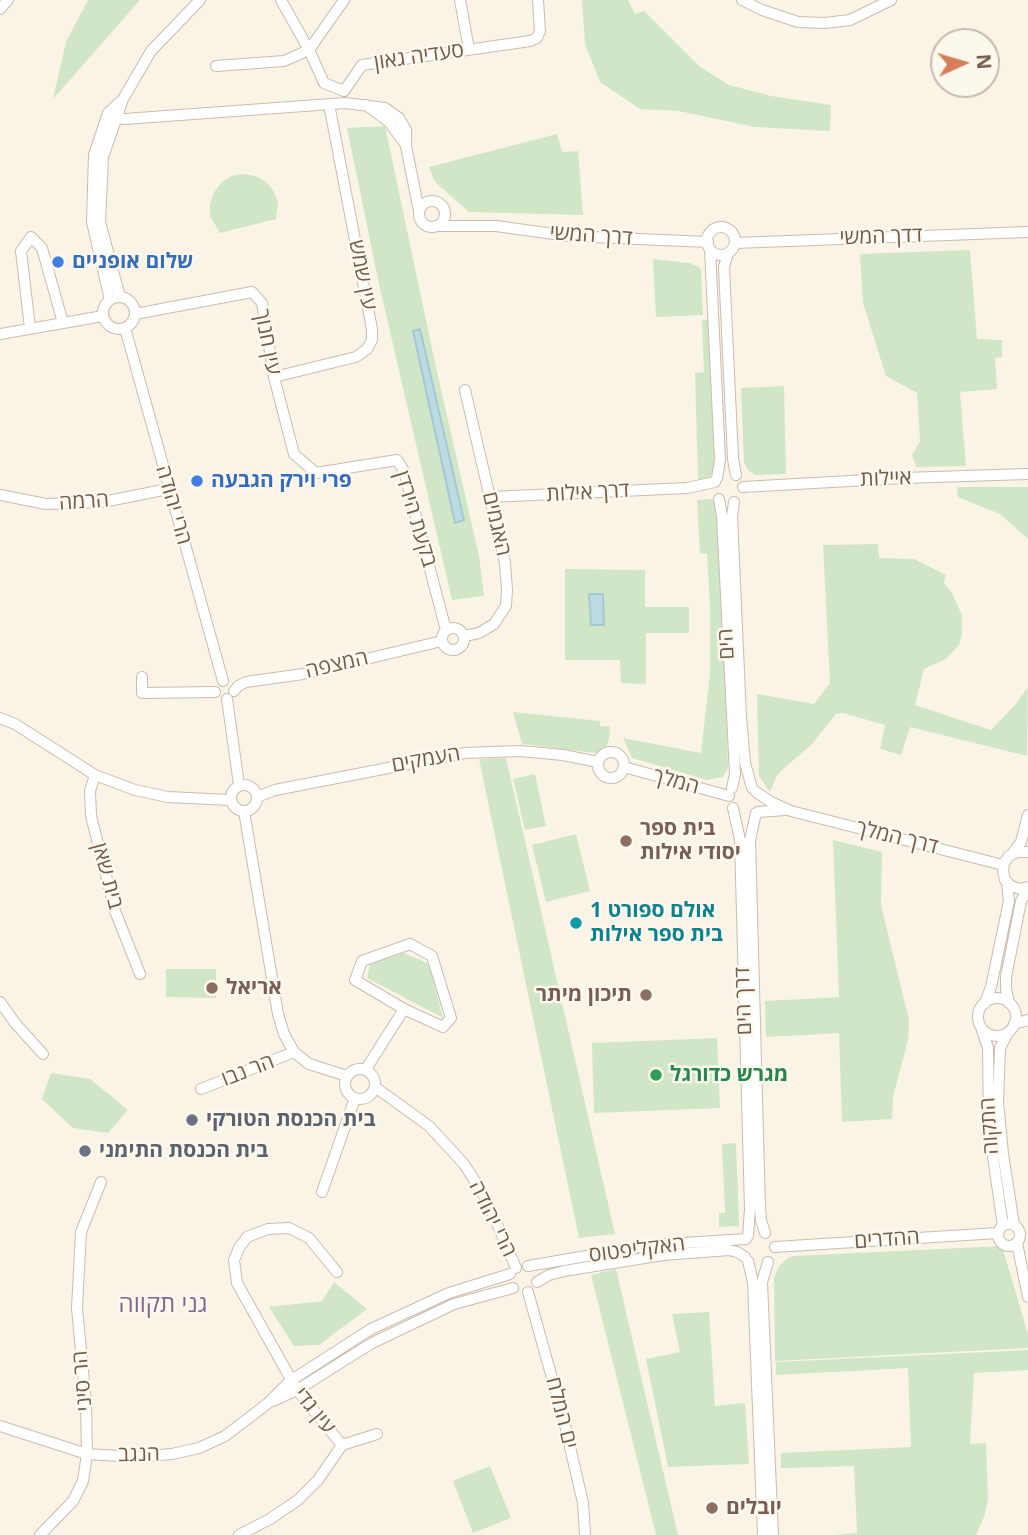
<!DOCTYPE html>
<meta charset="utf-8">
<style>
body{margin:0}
#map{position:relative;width:1028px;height:1535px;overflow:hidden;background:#faf4e7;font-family:"Open Sans",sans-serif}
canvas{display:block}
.north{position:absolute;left:930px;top:28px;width:70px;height:70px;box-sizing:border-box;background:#fdf8ed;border:2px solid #c5baad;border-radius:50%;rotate:86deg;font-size:19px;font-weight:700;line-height:28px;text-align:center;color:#705d4e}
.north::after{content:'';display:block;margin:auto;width:24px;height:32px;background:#d67d59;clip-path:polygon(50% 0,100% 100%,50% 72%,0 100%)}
</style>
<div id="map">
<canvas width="1028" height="1535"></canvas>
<div class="north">N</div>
</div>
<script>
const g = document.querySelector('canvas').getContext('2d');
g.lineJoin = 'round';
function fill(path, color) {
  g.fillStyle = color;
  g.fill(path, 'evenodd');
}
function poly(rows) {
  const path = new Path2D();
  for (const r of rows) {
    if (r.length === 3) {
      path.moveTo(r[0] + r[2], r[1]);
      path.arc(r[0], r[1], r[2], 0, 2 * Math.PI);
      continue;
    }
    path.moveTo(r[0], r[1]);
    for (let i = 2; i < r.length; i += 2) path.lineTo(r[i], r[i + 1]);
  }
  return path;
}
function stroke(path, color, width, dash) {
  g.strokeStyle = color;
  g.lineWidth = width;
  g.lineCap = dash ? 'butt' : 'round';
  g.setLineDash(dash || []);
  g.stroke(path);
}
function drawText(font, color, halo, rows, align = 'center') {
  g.font = font + ' "Open Sans",Heebo,sans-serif';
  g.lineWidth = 5;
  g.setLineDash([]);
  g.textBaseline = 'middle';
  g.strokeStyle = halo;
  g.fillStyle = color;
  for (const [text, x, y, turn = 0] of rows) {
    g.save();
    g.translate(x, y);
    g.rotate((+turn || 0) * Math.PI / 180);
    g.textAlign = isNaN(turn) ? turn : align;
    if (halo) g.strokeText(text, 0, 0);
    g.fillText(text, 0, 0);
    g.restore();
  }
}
const green = poly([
 [88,0,140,0,53,99,66,42],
 [582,0,628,0,635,14,644,11,699,66,729,85,771,96,831,105,830,131,755,127,679,111,640,109,600,82,585,44],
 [385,126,437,372,479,556,484,596,452,600,379,284,347,128],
 [557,134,562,152,578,151,583,215,469,212,435,182,429,167],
 [243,174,255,176,265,181,273,190,278,202,276,219,220,233,210,216,210,204,214,192,221,183,231,176],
 [970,250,977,339,1002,340,1002,357,995,358,997,389,960,392,966,466,916,467,912,455,920,441,917,393,886,376,863,303,860,254],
 [653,259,689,263,699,267,701,271,703,315,656,317],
 [712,319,716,467,708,479,698,480,695,373,704,372,702,320],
 [784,386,786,474,755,475,748,470,744,462,741,388],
 [957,487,1028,487,1028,539,1000,514,958,497],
 [711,499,714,501,720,515,728,768,723,777,707,780,632,758,623,738,701,753,710,673,710,604,707,554,700,553,697,500],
 [878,544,879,558,914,559,946,575,944,583,952,593,962,615,962,635,959,645,946,659,924,669,915,705,991,730,1016,704,1028,687,1027,756,910,727,901,755,880,749,885,725,843,713,836,714,811,745,781,771,776,777,770,792,759,776,757,694,814,704,830,683,823,545],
 [565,569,645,570,645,607,689,607,689,633,646,633,646,684,621,683,620,660,565,660],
 [513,712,600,721,600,726,610,727,609,739,606,748,596,753,522,744],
 [506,758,615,1234,579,1238,479,759],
 [535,774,546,826,525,830,513,779],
 [576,834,590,891,546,902,532,845],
 [833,840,882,852,881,905,909,1020,908,1040,893,1097,892,1119,842,1122,839,1033,766,1037,765,1001,839,997],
 [404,953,429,964,443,1018,367,978,370,964],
 [166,969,216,969,216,998,166,997],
 [717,1038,720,1108,594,1113,592,1043],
 [51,1073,90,1079,128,1110,108,1133,73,1128,42,1099],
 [736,1143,739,1226,719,1227,719,1213,725,1213,722,1144],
 [1002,1246,1028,1334,1028,1348,775,1361,774,1278,779,1266,788,1258,794,1256],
 [616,1269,678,1535,656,1535,591,1275],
 [334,1282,367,1309,319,1345,294,1346,269,1307,322,1301],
 [709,1312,715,1406,745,1403,749,1464,668,1467,646,1359,680,1352,672,1314],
 [1028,1350,1028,1370,974,1373,970,1444,986,1443,988,1499,985,1514,976,1535,835,1535,857,1533,854,1466,781,1468,781,1453,911,1447,908,1368,776,1375,776,1362],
 [490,1466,511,1518,473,1533,453,1481]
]);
const water = poly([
 [420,329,464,520,455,523,413,331,420,329],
 [589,594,603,594,604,625,591,625,589,594]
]);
const minor = poly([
 [281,0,309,50,344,0],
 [460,0,469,49],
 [742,0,762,10,798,22,825,23,850,20,891,0],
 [0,9,8,0],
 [216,66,284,61,309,50,324,83,344,91,362,65,530,41,537,38,540,31,538,0],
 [366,105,389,122,406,145],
 [116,118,125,119,345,103,385,108,399,118,406,130,406,146,419,211],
 [432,214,13],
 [435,226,496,226,568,236,708,242],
 [721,241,14],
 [735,243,1028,232],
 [710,249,720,460,717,478],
 [728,253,724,267,733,459,736,475],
 [119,313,16],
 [120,297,100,222,103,157,123,99,151,51,200,0],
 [110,300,92,222,94,155,108,113,120,102],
 [135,314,252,292,262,303,274,377,294,454,316,473,397,460,404,471,446,630],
 [30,328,21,251,31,237,42,248,63,323],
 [125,328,223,681],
 [0,334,103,316],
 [274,377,356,357,367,349,372,340,372,329,329,104],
 [743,487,903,478,1028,474],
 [0,495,46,504,103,502,168,489],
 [490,497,687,488,715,482],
 [719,499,722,516,735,774,732,788],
 [734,502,732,516,741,717,745,763,752,788],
 [453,639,11],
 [464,636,479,633,494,624,506,606,507,590,505,563,465,390],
 [142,677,142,693,215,692],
 [234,691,238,686,246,682,303,674,442,641],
 [227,699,239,785],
 [0,718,15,724,95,775,135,790,168,797,230,800],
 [611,765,13],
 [624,767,729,796],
 [95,775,90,791,91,816,115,911,140,974],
 [244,798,13],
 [756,792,771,802,791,811,1003,865],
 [257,797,275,790,465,753,520,751,563,755,598,762],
 [733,808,740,840,750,1209,748,1236],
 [244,811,278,1014,284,1034,294,1052,309,1064,347,1076],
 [758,812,785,810],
 [756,813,750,840,760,1208,761,1220,765,1233],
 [1028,852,1017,852,1009,856,1004,863,1003,871,1005,880,1011,886,1020,889,1028,887],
 [1012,854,1021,842,1028,815],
 [410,944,432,956,451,1018,443,1027,404,1009,355,980,362,961,410,944],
 [997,1017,19],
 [0,1002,15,1023,43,1054],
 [985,1003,991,987,1009,901,1007,882],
 [1009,1003,1006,989,1006,977,1021,901,1028,889],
 [1014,1024,1028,1020],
 [981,1027,988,1048,989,1129,1003,1226],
 [1009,1031,1000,1048,998,1102,1003,1154,1014,1225],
 [360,1084,15],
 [366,1069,404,1009],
 [375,1087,429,1126,464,1164,487,1200,516,1268],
 [201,1089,294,1052],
 [322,1192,355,1098],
 [1009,1235,11],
 [1017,1243,1028,1297],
 [775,1247,998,1233],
 [748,1261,753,1282,763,1535],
 [768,1262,762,1282,773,1535],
 [528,1266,652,1245,746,1239],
 [337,1272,309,1238,289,1228,268,1229,247,1237,239,1248,234,1260,237,1283,297,1390,342,1445,377,1434],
 [537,1282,549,1275,564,1271,663,1255,729,1250,737,1252,745,1257],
 [528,1292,564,1421,583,1503,585,1535],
 [273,1401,297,1390,372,1343,454,1304,513,1288],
 [0,1426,87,1454,137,1457,172,1454,199,1448,225,1436,267,1404,290,1381,371,1329,449,1293,510,1274],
 [40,1535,73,1501,83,1481,87,1454,86,1403,77,1308,81,1232,101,1182],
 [239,1535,270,1519,298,1500,318,1480,342,1445]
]);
const markers = [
 [58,262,7,"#3f7fe0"],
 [197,481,7,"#3f7fe0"],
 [626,841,7,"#8d6e63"],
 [576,923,7,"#0f9aa8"],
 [212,988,7,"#8d6e63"],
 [646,995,7,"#8d6e63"],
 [656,1075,7,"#2e9e5b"],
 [192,1120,7,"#6b7280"],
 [85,1151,7,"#6b7280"],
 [712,1508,7,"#8d6e63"]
];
const streetNames = [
 ["סעדיה גאון",419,57,-8],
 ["דרך המשי",591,236,4],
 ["דדך המשי",881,237,-2],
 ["עין שמש",362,275,79],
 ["עין חנוך",267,342,79],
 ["איילות",886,479,-2],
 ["דרך אילות",588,493,-3],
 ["הרמה",84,502,-4],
 ["הרי יהודה",173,505,74],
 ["בקעת הירדן",415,519,73],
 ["האגמים",496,524,77],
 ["הים",727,644,-93],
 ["המצפה",337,665,-13],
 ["העמקים",426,760,-10],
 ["המלך",676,782,15],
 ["דרך המלך",897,838,14],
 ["בית שאן",107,876,75],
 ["דרך הים",744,1001,-92],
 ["הר נבו",248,1071,-21],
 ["התקוה",990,1126,-94],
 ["הרי יהודה",492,1219,64],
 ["ההדרים",887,1240,-4],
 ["האקליפטוס",637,1250,-7],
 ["הר סיני",83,1381,-95],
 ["עין גדי",314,1411,51],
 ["ים המלח",561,1413,76],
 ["הנגב",139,1455,-1]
];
const shopNames = [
 ["שלום אופניים",72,262],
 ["פרי וירק הגבעה",211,481]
];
const educationNames = [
 ["בית ספר",640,829],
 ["יסודי אילות",640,853],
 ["אריאל",226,988],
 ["תיכון מיתר",632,995,"right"],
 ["יובלים",726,1508]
];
const cultureNames = [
 ["אולם ספורט 1",590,911],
 ["בית ספר אילות",590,935]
];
const leisureNames = [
 ["מגרש כדורגל",670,1075]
];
const worshipNames = [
 ["בית הכנסת הטורקי",206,1120],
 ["בית הכנסת התימני",99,1151]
];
const quarterNames = [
 ["גני תקווה",163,1305]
];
fill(green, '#d1e6c7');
fill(water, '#bddae1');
stroke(water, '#a5c8d2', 2);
stroke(minor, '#cabcae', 12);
stroke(minor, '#fff', 10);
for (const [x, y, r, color] of markers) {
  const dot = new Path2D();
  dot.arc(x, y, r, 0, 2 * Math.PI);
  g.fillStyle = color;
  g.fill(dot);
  stroke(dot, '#fdf8ed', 2.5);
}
drawText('21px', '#705d4e', '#fdf8ed', streetNames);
drawText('bold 21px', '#366cbe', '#fdf8ed', shopNames, 'left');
drawText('bold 21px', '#785e54', '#fdf8ed', educationNames, 'left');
drawText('bold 21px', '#0d838f', '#fdf8ed', cultureNames, 'left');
drawText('bold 21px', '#27864d', '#fdf8ed', leisureNames, 'left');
drawText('bold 21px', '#5b616d', '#fdf8ed', worshipNames, 'left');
drawText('24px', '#82668c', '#fdf8ed', quarterNames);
</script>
